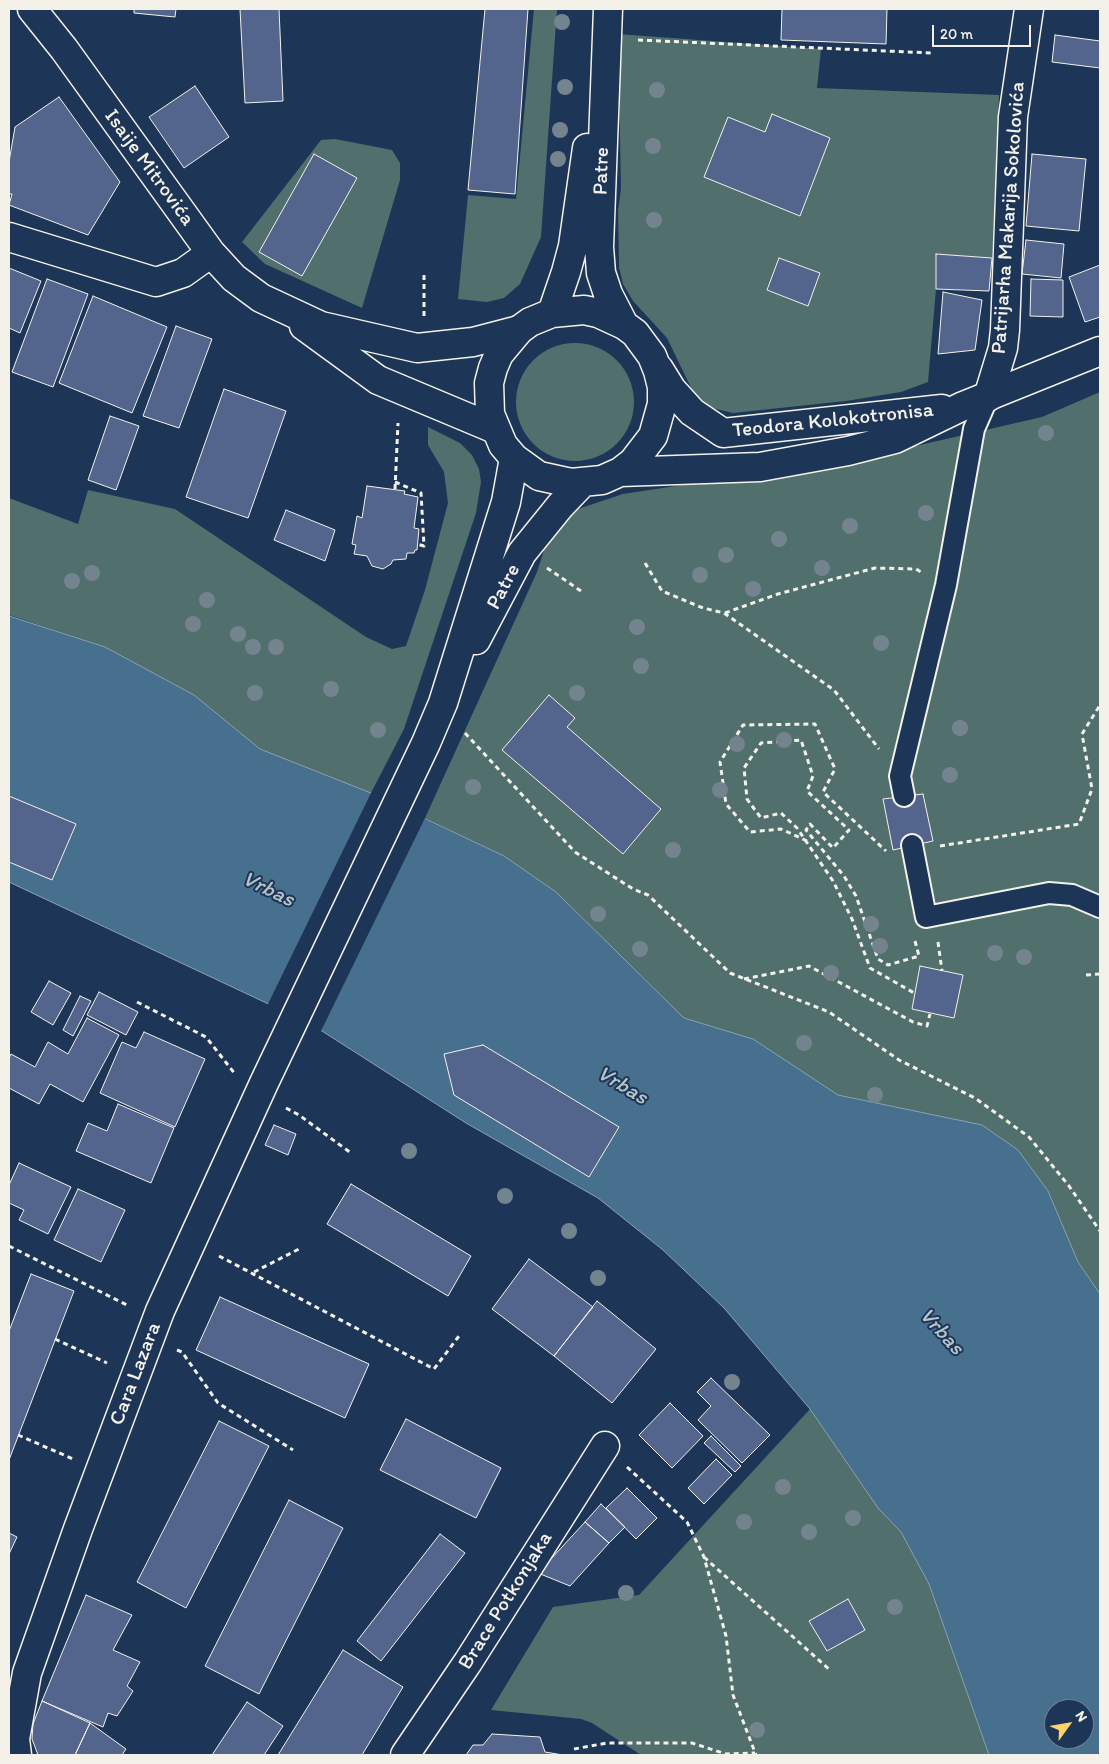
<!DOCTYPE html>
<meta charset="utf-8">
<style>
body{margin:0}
#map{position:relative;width:1109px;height:1764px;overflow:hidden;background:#1d3557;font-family:Itim,sans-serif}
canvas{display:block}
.frame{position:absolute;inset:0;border:10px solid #f4f1e8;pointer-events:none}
.north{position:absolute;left:1044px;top:1699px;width:50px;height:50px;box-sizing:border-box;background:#1d3557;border:1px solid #738091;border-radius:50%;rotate:58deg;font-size:14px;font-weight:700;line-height:20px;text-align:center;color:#f4f1e8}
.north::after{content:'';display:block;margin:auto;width:18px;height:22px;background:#ffd166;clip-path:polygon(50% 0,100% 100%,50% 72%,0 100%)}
.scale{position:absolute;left:932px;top:25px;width:99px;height:22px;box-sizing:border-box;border:2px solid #f4f1e8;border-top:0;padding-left:6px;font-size:15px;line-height:18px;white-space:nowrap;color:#f4f1e8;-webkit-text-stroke:4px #1d3557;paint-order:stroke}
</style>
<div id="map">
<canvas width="1109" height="1764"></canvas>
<div class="frame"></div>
<div class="north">N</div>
<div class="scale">20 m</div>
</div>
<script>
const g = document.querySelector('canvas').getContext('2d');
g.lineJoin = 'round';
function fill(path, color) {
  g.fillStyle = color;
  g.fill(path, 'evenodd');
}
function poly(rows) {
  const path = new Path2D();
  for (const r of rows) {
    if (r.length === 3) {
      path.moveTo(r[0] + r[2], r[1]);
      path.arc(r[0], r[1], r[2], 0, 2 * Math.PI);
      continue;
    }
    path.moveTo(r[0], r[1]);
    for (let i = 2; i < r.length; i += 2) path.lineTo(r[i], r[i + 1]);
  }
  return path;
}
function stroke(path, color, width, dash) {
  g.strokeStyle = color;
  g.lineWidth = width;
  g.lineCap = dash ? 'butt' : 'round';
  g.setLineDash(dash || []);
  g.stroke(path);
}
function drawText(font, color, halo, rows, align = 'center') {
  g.font = font + ' Itim,sans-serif';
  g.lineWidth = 4;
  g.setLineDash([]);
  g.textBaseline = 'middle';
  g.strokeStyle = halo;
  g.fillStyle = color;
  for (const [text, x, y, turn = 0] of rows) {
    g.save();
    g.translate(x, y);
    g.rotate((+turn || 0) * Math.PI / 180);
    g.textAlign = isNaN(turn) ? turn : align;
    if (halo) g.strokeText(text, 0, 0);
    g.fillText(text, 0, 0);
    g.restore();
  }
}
const green = poly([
 [534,9,557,9,541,237,520,284,504,298,487,302,458,299,468,195,516,199],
 [618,34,821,49,817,88,999,95,992,258,939,254,928,382,901,392,846,401,733,413,712,408,694,394,667,338,633,301,623,284,619,267,618,211,621,189],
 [335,139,392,150,400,163,400,180,362,308,265,264,242,242,321,140],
 [575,402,59],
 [1100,392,1100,1294,1078,1262,1048,1191,1018,1150,981,1125,838,1095,753,1039,684,1018,556,892,504,856,425,818,537,572,547,541,565,519,578,509,623,494,872,456,1042,417],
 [428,427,460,443,472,455,479,469,481,482,476,513,404,729,371,793,260,749,194,695,105,647,9,615,9,498,78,524,88,490,175,509,366,637,392,649,406,646,425,590,448,503,444,472,428,445],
 [810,1409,878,1508,901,1532,929,1584,989,1755,641,1755,592,1723,581,1719,491,1710,553,1607,639,1595]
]);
const water = poly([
 [9,616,105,647,194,695,260,749,371,793,504,856,556,892,684,1018,753,1039,838,1095,982,1125,1018,1150,1048,1191,1078,1262,1100,1294,1100,1755,989,1755,929,1584,901,1532,878,1508,810,1409,724,1308,663,1250,598,1198,466,1123,311,1024,9,882,9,616],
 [1054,1709,1084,1709,1084,1739,1054,1739,1054,1709]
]);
const pier = poly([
 [372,791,426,816,320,1033,267,1006]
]);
const building = poly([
 [134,9,176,9,175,17,134,13,134,9],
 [240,9,279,9,283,101,245,103,240,9],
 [485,9,528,9,515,194,468,190,485,9],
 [782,9,887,9,886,44,781,40,782,9],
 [1055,35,1100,41,1100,68,1052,62,1055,35],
 [195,86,229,137,184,168,149,117,195,86],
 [59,97,120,182,88,235,9,205,12,194,9,194,9,162,15,127,59,97],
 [772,114,830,138,800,216,704,177,728,117,765,132,772,114],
 [314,154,357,178,302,276,259,252,314,154],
 [1032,154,1086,159,1079,231,1026,226,1032,154],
 [1026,240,1064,244,1061,278,1022,274,1026,240],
 [936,254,992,258,989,291,936,289,936,254],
 [779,258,820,273,808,306,767,290,779,258],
 [1100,265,1100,317,1085,322,1069,277,1100,265],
 [9,268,41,281,20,333,9,328,9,268],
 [47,279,88,294,53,387,12,372,47,279],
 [1031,279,1063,280,1063,317,1030,316,1031,279],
 [943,292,982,300,975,350,938,354,943,292],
 [93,296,167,327,132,413,59,383,93,296],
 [176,326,212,339,179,428,143,416,176,326],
 [224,389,286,411,248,518,186,497,224,389],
 [110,416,139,426,116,490,88,480,110,416],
 [367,486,405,491,404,494,418,497,414,528,419,529,417,550,415,550,414,553,407,553,406,559,393,560,391,564,383,569,372,566,367,556,354,554,356,545,352,544,357,516,362,518,367,486],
 [286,510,335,530,325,561,274,540,286,510],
 [549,695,575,718,567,727,661,809,623,854,502,750,549,695],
 [923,794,933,841,893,850,883,799,923,794],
 [9,796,76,824,52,880,9,862,9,796],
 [920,966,963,975,954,1018,912,1009,920,966],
 [49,981,71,993,53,1025,31,1012,49,981],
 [99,992,138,1012,126,1035,87,1015,99,992],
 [80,996,91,1001,73,1036,63,1030,80,996],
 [87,1018,119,1035,83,1102,50,1084,39,1104,9,1088,9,1058,11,1054,35,1067,48,1042,68,1054,87,1018],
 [144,1032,205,1059,175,1127,100,1093,122,1042,136,1048,144,1032],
 [483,1045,619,1127,589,1177,454,1095,444,1054,483,1045],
 [118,1104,174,1128,151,1183,76,1151,88,1123,107,1131,118,1104],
 [274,1125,296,1134,288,1155,265,1145,274,1125],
 [19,1163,71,1187,48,1234,19,1220,24,1210,9,1203,9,1185,19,1163],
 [351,1184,471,1256,448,1296,327,1224,351,1184],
 [78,1189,125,1210,101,1262,54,1240,78,1189],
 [529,1259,593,1307,554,1356,492,1309,529,1259],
 [31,1274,74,1291,9,1460,9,1331,31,1274],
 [220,1297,369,1364,345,1418,196,1350,220,1297],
 [597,1301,656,1349,612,1403,554,1356,597,1301],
 [711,1378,770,1435,742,1463,698,1420,711,1406,697,1392,711,1378],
 [670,1403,703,1436,672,1468,639,1435,670,1403],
 [406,1419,501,1468,476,1518,380,1470,406,1419],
 [219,1421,269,1446,186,1608,137,1582,219,1421],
 [711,1436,741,1466,735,1472,704,1443,711,1436],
 [716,1459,732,1475,704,1504,688,1488,716,1459],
 [627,1488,657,1518,636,1539,606,1508,627,1488],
 [289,1500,343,1528,259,1694,205,1666,289,1500],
 [601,1504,625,1527,609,1543,585,1522,601,1504],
 [585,1522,609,1543,570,1586,538,1573,585,1522],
 [9,1533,17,1537,9,1554,9,1533],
 [440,1534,465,1553,381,1661,357,1641,440,1534],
 [86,1595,132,1615,113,1650,140,1662,127,1686,133,1691,117,1716,108,1713,103,1727,42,1701,86,1595],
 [848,1599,865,1630,827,1651,809,1621,848,1599],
 [343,1650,403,1687,362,1755,278,1755,343,1650],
 [42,1701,90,1723,75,1755,38,1755,32,1739,33,1724,42,1701],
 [247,1702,283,1726,264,1755,212,1755,247,1702],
 [90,1723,126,1749,122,1755,75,1755,90,1723],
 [492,1734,540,1737,545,1752,563,1755,466,1755,473,1745,483,1745,492,1734]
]);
const path = poly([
 [638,40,932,53],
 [424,316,424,274],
 [395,482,421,493,424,546,417,544],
 [395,489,398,423],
 [645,563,662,591,703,608,724,613,834,690,879,749],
 [547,568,584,593],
 [725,613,778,594,875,568,916,569,921,572],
 [465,733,575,852,633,889,648,895,730,973,829,1012,899,1060,975,1098,1029,1137,1069,1186,1100,1231],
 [807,841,781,829,750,832,726,804,720,762,743,725,815,724,835,769,823,792,886,851],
 [940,846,1079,824,1092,789,1082,734,1100,705],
 [915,941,919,956,888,965,878,959,856,896,844,876,806,830,810,824,833,848,849,830,807,791,813,776,801,740,761,743,744,768,747,799,761,818,781,813,797,828,833,881,852,919,870,968,916,994],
 [938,942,942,971],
 [1086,975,1100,974],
 [744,979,809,966,913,1022,927,1026,930,1014],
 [137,1002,206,1037,235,1074],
 [286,1108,299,1115,351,1153],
 [9,1246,129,1306],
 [219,1256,434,1369,459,1336],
 [254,1272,299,1249],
 [55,1339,107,1363],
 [177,1350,182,1352,218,1403,293,1450],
 [18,1435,73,1459],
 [627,1467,687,1522,704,1557,726,1636,733,1695,756,1755],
 [704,1557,831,1671],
 [574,1749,607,1743,692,1743,726,1754,755,1753]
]);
const lane = poly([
 [904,796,900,776,946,585,974,429,988,397],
 [912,845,926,917,1049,893,1072,895,1100,907]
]);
const street = poly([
 [32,9,64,49,211,253,234,278,261,298,321,326,417,348,473,342,519,330],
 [9,237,156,282,183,273,211,253],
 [304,326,378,380,495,429],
 [988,397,1003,348,1005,330,1013,117,1029,9],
 [405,1755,468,1662,605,1446]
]);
const secondary = poly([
 [608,9,599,247,601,273,608,294,624,325],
 [552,313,566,272,573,246,587,148],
 [659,369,672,390,692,412,723,433,942,409],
 [620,472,760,467,848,451,895,439,961,407,1100,351],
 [476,640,522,553,560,506,582,483],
 [17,1755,15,1739,27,1673,78,1529,160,1311,264,1083,426,743,443,703,506,502,514,458,503,445,490,414,489,383,493,368,499,354,519,330,530,322,552,313,584,310,598,313,624,325,635,333,652,356,658,371,662,387,662,404,653,436,633,462,620,472,602,480,571,483,539,476,514,458]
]);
const trees = [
 [562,22],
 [565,87],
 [657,90],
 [560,130],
 [653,146],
 [558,159],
 [654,220],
 [1046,433],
 [926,513],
 [850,526],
 [779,539],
 [726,555],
 [822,568],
 [92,573],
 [700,575],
 [72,581],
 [753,589],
 [207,600],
 [193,624],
 [637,627],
 [238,634],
 [881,643],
 [253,647],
 [276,647],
 [641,666],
 [331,689],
 [255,693],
 [577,693],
 [960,728],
 [378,730],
 [784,740],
 [737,744],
 [950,775],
 [473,787],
 [720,790],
 [673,850],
 [598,914],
 [871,924],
 [880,946],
 [640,949],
 [995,953],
 [1024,957],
 [831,973],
 [804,1043],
 [875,1095],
 [409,1151],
 [505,1196],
 [569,1231],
 [598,1278],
 [732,1382],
 [783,1487],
 [853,1518],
 [744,1522],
 [809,1532],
 [626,1593],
 [895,1607],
 [757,1730]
];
const streetNames = [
 ["Isaije Mitrovića",149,168,54],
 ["Patre",602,171,-88],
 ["Patrijarha Makarija Sokolovića",1009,218,-86],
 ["Teodora Kolokotronisa",833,421,-6],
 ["Patre",504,587,-62],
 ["Cara Lazara",136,1374,-69],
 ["Brace Potkonjaka",506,1601,-58]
];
const waterNames = [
 ["Vrbas",268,890,26],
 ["Vrbas",622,1086,31],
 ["Vrbas",941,1332,48]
];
fill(green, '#506f6d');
fill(water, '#46708d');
stroke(water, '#8ca4b1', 1);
fill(pier, '#1d3557');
fill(building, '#53658c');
stroke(building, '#f4f1e8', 1);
stroke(lane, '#f4f1e8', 24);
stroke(street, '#f4f1e8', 31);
stroke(secondary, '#f4f1e8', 31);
stroke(path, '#f4f1e8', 3, [5, 4]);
stroke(lane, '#1d3557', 20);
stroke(street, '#1d3557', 28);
stroke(secondary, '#1d3557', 28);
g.fillStyle = '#74848f';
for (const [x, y] of trees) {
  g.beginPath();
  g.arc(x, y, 8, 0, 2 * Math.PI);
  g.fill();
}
drawText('21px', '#f4f1e8', '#1d3557', streetNames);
drawText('italic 22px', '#b7c4c8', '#1d3557', waterNames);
</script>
